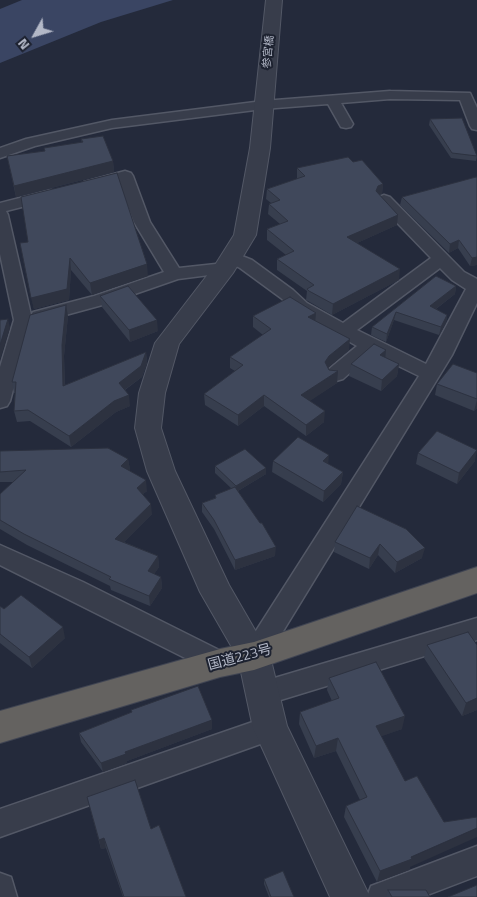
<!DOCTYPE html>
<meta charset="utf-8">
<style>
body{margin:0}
#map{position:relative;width:477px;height:897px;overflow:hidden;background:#242a3b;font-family:"Titillium Web",sans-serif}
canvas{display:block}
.north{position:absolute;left:10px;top:10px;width:50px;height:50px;-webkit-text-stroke:4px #1d2230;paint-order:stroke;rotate:231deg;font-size:14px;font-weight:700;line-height:20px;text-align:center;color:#b3b8c7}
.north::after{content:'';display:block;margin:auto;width:18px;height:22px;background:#b3b8c7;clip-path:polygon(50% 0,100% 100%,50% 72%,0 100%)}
</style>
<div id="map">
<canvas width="477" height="897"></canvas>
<div class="north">N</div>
</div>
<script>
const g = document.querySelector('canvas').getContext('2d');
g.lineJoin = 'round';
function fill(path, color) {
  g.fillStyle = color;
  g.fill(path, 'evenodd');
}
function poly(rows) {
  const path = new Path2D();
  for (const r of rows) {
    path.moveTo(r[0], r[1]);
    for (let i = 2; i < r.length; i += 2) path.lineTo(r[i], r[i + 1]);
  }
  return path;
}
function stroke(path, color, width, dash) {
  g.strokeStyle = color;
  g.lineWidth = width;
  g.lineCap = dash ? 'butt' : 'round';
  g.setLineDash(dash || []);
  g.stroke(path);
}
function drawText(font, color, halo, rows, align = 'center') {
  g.font = font + ' "Titillium Web","Noto Sans JP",sans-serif';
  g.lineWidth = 4;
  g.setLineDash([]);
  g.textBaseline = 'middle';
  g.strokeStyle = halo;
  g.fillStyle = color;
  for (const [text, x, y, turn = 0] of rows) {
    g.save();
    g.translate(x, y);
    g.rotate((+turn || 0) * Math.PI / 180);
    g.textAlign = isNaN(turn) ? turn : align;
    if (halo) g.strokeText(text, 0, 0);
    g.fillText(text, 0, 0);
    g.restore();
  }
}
const water = poly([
 [22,0,173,0,101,22,0,63,0,9]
]);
const minor = poly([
 [390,91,470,93,477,108,477,130,472,129,470,126,460,100,390,99,341,103,353,124,351,127,346,128,341,127,328,104,263,109,112,128,35,146,0,158,0,148,26,139,112,120,263,101,390,91],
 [125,171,131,173,133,176,150,222,179,268,225,263,231,264,234,268,231,272,225,273,178,279,106,304,40,322,32,318,10,401,7,406,0,408,0,367,14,320,0,254,0,203,51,190,57,192,59,195,57,198,6,211,8,215,31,315,33,312,94,296,164,272,134,222,119,182,90,190,84,188,82,185,84,182,125,171],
 [384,195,390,197,464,272,477,279,477,303,452,355,263,664,254,667,245,664,241,656,245,648,419,376,372,353,343,379,336,381,329,379,326,374,329,369,357,346,295,311,281,298,240,268,226,261,223,257,226,253,232,252,252,260,293,290,307,303,343,323,431,258,378,203,376,200,378,197,384,195],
 [440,268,452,280,466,289,426,364,357,330,440,268],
 [0,545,83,582,229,655,233,663,229,671,220,674,211,671,0,565,0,545],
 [477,618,477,640,261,706,252,702,248,694,252,686,261,682,477,618],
 [270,716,280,719,283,728,280,737,0,837,0,809,270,716],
 [477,846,477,876,422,897,367,897,371,886,477,846],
 [0,873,11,877,17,897,0,897,0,873]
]);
const tertiary = poly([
 [266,0,282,0,270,148,256,235,233,273,179,344,165,393,161,428,175,471,229,585,270,656,287,726,370,897,330,897,253,728,238,658,200,592,147,471,135,428,139,393,155,343,215,265,234,235,250,148,266,0]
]);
const trunk = poly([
 [477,567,477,593,254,670,220,677,0,743,0,711,220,649,254,642,477,567]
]);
const wall = poly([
 [430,119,477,156,476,161,451,158,429,125],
 [81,139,113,161,114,172,16,197,7,156,45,151,44,148,82,143],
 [353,162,383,184,382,194,379,195,397,225,357,243,399,280,332,315,308,301,306,300,307,291,277,270,277,259,286,255,267,240,267,229,280,224,268,214,269,204,271,203,266,199,267,189,297,179,297,168],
 [477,177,477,265,470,266,458,248,449,253,400,205,402,197],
 [20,243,148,276,92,295,71,270,69,300,34,309],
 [436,276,456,286,455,294,436,309,447,315,446,323,439,335,394,320,386,342,371,335,372,327],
 [100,296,158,331,130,342,102,307],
 [68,316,64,356,65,385,146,352,147,363,142,377,125,390,130,406,116,412,71,447,30,421,17,422,14,411,15,393,14,393,12,382],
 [253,316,315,321,349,350,328,367,329,370,338,371,337,383,309,401,324,422,306,436,264,406,238,426,205,405,204,394,235,371,230,368,230,357,263,335,253,327],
 [386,350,385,358,399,364,397,376,381,391,349,376,351,364],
 [477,373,477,408,474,411,435,395,437,384],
 [0,451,128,459,130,470,129,470,147,491,143,494,152,514,124,542,158,556,159,567,154,574,161,577,162,588,150,606,111,590,110,586,27,545,0,529,0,494,13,482,0,482],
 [418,453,475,461,457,484,416,464],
 [273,461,328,464,343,472,341,484,323,502,272,472],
 [215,466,266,474,238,491,275,556,235,570,214,529,202,512,202,503,215,498,215,495,232,489,215,473],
 [357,506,422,558,395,573,378,555,369,569,334,552,335,542],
 [0,606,4,609,65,638,32,668,0,643],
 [427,645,477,710,462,716,424,658],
 [329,678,402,729,381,736,410,867,409,870,377,882,344,817,346,806,360,800,336,751,314,758,299,724,300,712,332,701,327,690],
 [131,710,212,729,127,761,127,763,103,772,81,742,79,733,132,712],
 [87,797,151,829,186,897,123,897,106,848,101,849],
 [264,879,294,897,269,897,264,884],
 [388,890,430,897,386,897]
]);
const shadedWall = poly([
 [113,161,114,172,16,197,14,186],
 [383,184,382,194,376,196,376,191,378,186],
 [398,215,397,225,346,248,347,237],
 [459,240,458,248,449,253,450,244],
 [477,257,477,265,470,266,472,258],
 [70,258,71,270,69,300,34,309,31,298],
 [147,264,148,276,92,295,90,283],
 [400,269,399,280,332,315,333,304],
 [456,286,455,294,429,314,430,306],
 [66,305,68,316,64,356,65,397,63,386,62,345],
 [396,312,394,320,386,342,387,334],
 [316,313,315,324,308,317],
 [447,315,446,323,439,335,441,327],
 [8,319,10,328,0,360,0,345],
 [157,320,158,331,130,342,129,330],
 [350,339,349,350,328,368,325,362,329,356],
 [386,350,385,361,380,355],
 [146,352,147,363,142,377,120,393,119,383],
 [399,364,397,376,381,391,382,380],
 [338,371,337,383,301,407,301,395],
 [129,395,130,406,116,412,71,447,69,436,114,401],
 [264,395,264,406,238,426,238,415],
 [477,400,477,408,474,411],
 [325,411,324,422,306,436,306,425],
 [477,450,475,461,457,484,459,473],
 [329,455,328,466,323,461],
 [128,459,130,470,122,476,121,466],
 [266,468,266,474,236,492,236,486],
 [343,472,341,484,323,502,324,491],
 [146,480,147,491,138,498,137,488],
 [151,504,152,514,116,550,115,539],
 [380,544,378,555,369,569,370,558],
 [276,547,275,556,235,570,235,560],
 [425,548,422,558,395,573,397,562],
 [158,556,159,567,149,582,148,571],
 [161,577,162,588,150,606,149,596],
 [63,627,65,638,32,668,29,657],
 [477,698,477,710,462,716,466,703],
 [405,716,402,729,374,739,376,726],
 [212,720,212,729,127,761,127,763,103,772,101,763,125,752],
 [338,738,336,751,314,758,316,746],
 [477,828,477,837,410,867,409,870,377,882,380,871],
 [104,838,106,848,101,849,99,840]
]);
const building = poly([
 [462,118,477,156,452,153,430,119,462,118],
 [103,136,113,161,14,186,7,156,45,151,44,148,83,142,81,139,103,136],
 [348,157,353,162,362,160,383,184,378,186,376,191,398,215,347,237,400,269,333,304,309,291,307,289,314,285,277,259,294,251,267,229,288,221,269,204,280,200,267,189,305,176,297,168,348,157],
 [117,173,147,264,90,283,70,258,67,289,31,298,20,243,28,242,21,197,117,173],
 [476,177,477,177,477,257,472,258,459,240,450,244,402,197,476,177],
 [436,276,456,286,430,306,447,315,441,327,396,312,387,334,372,327,436,276],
 [128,286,157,320,129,330,100,296,128,286],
 [290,297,316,313,308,317,350,339,329,356,325,362,329,370,338,371,301,395,325,411,306,425,264,395,238,415,204,394,243,365,230,357,271,329,253,316,290,297],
 [66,305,62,345,63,386,146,352,141,366,119,383,129,395,114,401,69,436,28,410,14,411,16,382,12,382,30,315,66,305],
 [8,319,0,345,0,320,8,319],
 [374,344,386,350,380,355,399,364,382,380,351,364,374,344],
 [453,364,477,373,477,399,437,384,453,364],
 [437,431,477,450,459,473,418,453,437,431],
 [298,437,329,455,323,461,343,472,324,491,273,461,298,437],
 [108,448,128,459,121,466,146,480,137,488,151,504,115,539,158,556,148,571,161,577,149,596,109,579,111,577,24,534,0,520,0,494,26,470,0,472,0,451,108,448],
 [245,449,266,468,236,486,215,466,245,449],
 [235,487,260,523,262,523,276,547,235,560,214,520,202,503,216,498,215,495,235,487],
 [357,506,406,529,425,548,397,562,380,544,370,558,335,542,357,506],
 [21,595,63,627,29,657,0,634,0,606,4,609,21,595],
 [468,632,477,645,477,698,466,703,427,645,468,632],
 [376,662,405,716,376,726,405,781,417,776,444,822,477,817,477,828,411,857,412,859,380,871,346,806,367,797,338,738,316,746,300,712,339,698,329,678,376,662],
 [198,686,212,720,125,752,126,754,101,763,79,733,132,712,131,710,198,686],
 [135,780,151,829,159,825,186,897,124,897,104,838,99,840,87,797,135,780],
 [283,871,294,897,271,897,264,879,283,871],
 [477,885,477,897,448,897,477,885],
 [388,890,426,890,430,897,392,897,388,890]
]);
const farStreetnames = [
 ["参宮橋",269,52,-84]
];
const streetNames = [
 ["国道223号",240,658,-15]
];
fill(water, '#3a4563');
stroke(minor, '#535866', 3);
stroke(tertiary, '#535866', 2);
stroke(trunk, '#404553', 2);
fill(minor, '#383d4b');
fill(tertiary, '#383d4b');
fill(trunk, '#646260');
fill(wall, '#373e4e');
fill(shadedWall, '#2d3240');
fill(building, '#40485b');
stroke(building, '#2d3240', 1);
drawText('11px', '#b3b8c7', '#1d2230', farStreetnames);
drawText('14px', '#b3b8c7', '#1d2230', streetNames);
</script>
